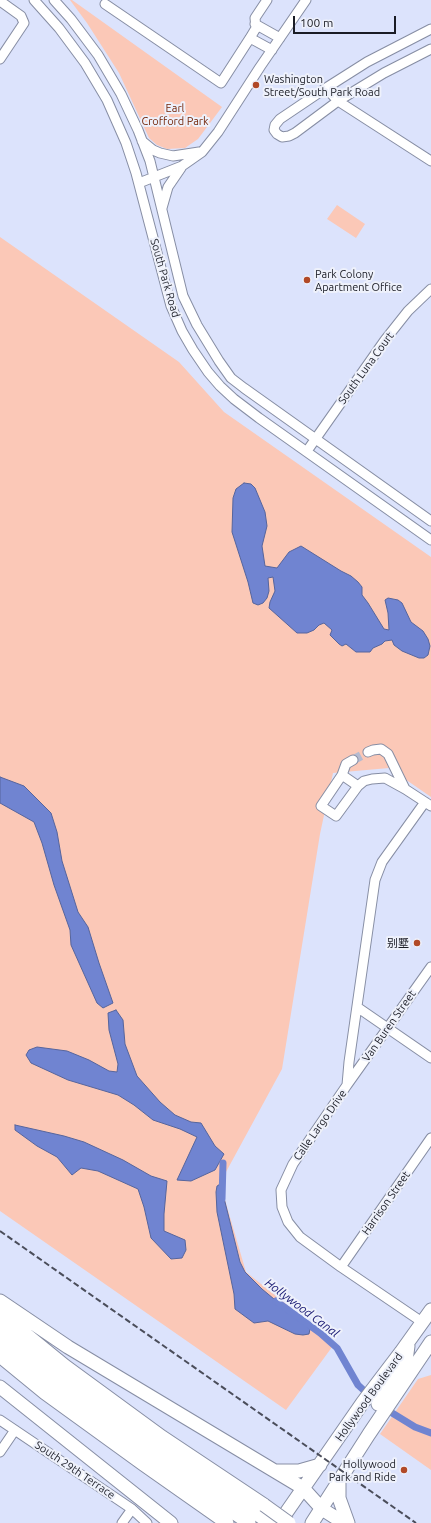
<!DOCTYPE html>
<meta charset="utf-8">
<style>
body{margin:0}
#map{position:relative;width:431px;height:1523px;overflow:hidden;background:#dce3fc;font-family:Ubuntu,sans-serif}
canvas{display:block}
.scale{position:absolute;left:293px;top:16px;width:103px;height:18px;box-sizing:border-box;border:2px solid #1a1c25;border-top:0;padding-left:5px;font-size:12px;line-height:14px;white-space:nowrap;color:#1a1c25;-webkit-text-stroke:3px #eef1fb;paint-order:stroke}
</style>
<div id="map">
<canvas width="431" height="1523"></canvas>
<div class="scale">100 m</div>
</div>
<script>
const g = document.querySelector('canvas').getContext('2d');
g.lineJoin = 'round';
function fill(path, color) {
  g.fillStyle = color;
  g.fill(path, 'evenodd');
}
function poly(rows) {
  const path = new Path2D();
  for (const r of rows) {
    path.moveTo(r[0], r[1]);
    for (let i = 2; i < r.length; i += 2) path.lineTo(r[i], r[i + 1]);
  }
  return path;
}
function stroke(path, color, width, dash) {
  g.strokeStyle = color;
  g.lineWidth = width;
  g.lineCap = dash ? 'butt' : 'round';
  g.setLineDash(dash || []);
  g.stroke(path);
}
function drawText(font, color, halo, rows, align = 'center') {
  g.font = font + ' Ubuntu,"Noto Sans SC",sans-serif';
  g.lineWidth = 4;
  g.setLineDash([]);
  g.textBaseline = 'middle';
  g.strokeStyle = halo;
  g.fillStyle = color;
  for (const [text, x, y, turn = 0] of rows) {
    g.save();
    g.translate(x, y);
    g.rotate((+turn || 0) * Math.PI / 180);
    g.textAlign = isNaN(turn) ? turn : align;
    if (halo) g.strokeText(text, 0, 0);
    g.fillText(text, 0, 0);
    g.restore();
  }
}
const green = poly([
 [70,0,72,0,222,107,198,139,185,148,167,149,157,145,149,138,119,73,87,23],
 [337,205,365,224,356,238,327,219],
 [0,237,179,362,224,412,431,557,431,797,389,768,333,773,320,834,282,1069,220,1183,246,1272,335,1343,286,1410,0,1211],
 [431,1375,431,1470,380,1434,418,1379]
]);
const water = poly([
 [244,483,251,484,255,488,265,512,267,526,262,546,265,566,277,568,289,552,301,546,341,571,351,576,358,582,362,587,362,595,368,603,384,629,389,630,388,613,385,600,388,598,398,600,402,603,411,622,423,631,428,639,430,646,428,655,424,658,419,658,402,651,394,645,392,640,385,641,382,644,373,648,370,652,356,652,346,644,342,646,339,644,330,635,332,630,324,623,319,625,314,630,307,633,297,633,269,608,270,602,275,591,273,577,268,578,269,591,267,598,263,603,258,605,253,603,248,582,232,532,233,498,236,489,244,483],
 [0,777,24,786,51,813,57,832,62,861,78,912,88,927,99,963,113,1003,103,1008,97,1003,71,945,70,930,54,885,42,843,34,822,0,803,0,777],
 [116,1010,123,1020,125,1044,137,1076,160,1102,175,1115,191,1122,201,1123,215,1146,224,1154,215,1170,191,1181,177,1180,197,1137,180,1129,153,1120,134,1105,118,1095,68,1080,31,1063,26,1055,29,1050,37,1047,67,1051,89,1060,109,1071,117,1072,118,1064,109,1030,108,1013,116,1010],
 [15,1125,64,1136,84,1142,123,1160,151,1176,167,1181,164,1214,164,1231,185,1240,186,1250,182,1258,171,1259,151,1238,144,1207,138,1189,98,1171,81,1168,72,1175,57,1157,37,1146,15,1130,15,1125],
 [219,1185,221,1186,240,1262,245,1272,262,1289,310,1329,309,1334,303,1335,295,1334,268,1321,254,1323,235,1309,234,1294,217,1212,216,1192,217,1186,219,1185]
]);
const canal = poly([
 [222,1199,223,1163],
 [276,1301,320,1333,337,1348,358,1385,370,1396],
 [384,1408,415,1427,431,1433]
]);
const minorTunnel = poly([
 [353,760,368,752]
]);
const minor = poly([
 [34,0,59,28,85,63,107,100,126,143,136,173,171,306,182,331,193,350,208,372,220,386,234,399,259,418,431,540],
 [54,0,71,19,98,55,121,94,138,130,150,161,183,296,197,325,219,361,231,378,244,388,431,521],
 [0,1,21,16,24,23,0,59],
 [105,4,221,83,250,38,256,28,255,18,267,0],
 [255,24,280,38],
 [431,29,367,62,326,88,280,119,275,125,274,130,277,134,282,137,289,136,295,133,338,101,384,73,431,49],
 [250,38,272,50],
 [326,88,338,101,431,161],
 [142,141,153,150,160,153,173,156,199,152],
 [139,183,182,166,202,152,218,132,260,67,306,0],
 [162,208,168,187,181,168],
 [307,451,385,340,408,311,431,289],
 [368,752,373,750,381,749,388,754,405,789],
 [342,775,358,786,336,816,321,806,342,775,346,764,353,760],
 [358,786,364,781,372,779,385,778,405,789,431,806],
 [357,1007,431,1058],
 [347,1085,431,967],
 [341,1267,431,1138],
 [422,1322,341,1267,300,1237,288,1222,282,1207,281,1190,293,1164,347,1085,349,1062,375,880,382,862,425,802],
 [0,1420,132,1509,147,1523],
 [0,1452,15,1430],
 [122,1523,132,1509]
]);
const highway = poly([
 [0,1301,68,1347,303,1488,322,1509,344,1523],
 [0,1313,65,1366,162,1437,264,1505],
 [0,1326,51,1367,167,1453,270,1523],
 [0,1341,54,1385,186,1480,249,1523],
 [0,1356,45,1393,143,1464,227,1523],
 [0,1387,171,1523],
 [378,1404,406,1361,408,1346],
 [275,1471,299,1471,320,1465],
 [339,1483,339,1498,348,1523],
 [279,1523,363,1402,401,1352,431,1310],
 [312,1523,369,1434,431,1342]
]);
const rail = poly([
 [0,1231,416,1523]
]);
const highwayBridge = poly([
 [264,1505,289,1523]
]);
const markers = [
 [256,85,4,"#b14927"],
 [307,280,4,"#b14927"],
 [417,943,4,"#b14927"],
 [404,1470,4,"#b14927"]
];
const poiNames = [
 ["Washington",264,79],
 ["Street/South Park Road",264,92],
 ["Park Colony",315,274],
 ["Apartment Office",315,287],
 ["别墅",409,943,"right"],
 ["Hollywood",396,1464,"right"],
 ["Park and Ride",396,1477,"right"]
];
const parkNames = [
 ["Earl",175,108],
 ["Crofford Park",175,121]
];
const streetNames = [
 ["South Park Road",165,278,74],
 ["South Luna Court",366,368,-54],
 ["Van Buren Street",389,1026,-55],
 ["Calle Largo Drive",320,1125,-55],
 ["Harrison Street",386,1203,-55],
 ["Hollywood Boulevard",369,1397,-54],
 ["South 29th Terrace",75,1470,34]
];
const waterNames = [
 ["Hollywood Canal",302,1308,37]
];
fill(green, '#fbc8b7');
fill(water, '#7084d1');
stroke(water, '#56659d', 1);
stroke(canal, '#7084d1', 7);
stroke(minorTunnel, '#b5bbd1', 9, [9, 4.5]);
stroke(minor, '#878ea4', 11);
stroke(highway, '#878ea4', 15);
stroke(minor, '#fff', 9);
stroke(highway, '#fff', 13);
stroke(rail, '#4a4d5a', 2, [6, 3]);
stroke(highwayBridge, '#878ea4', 15, []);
stroke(highwayBridge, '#fff', 13);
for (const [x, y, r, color] of markers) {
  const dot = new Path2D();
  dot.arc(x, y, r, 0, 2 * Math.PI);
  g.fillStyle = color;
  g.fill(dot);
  stroke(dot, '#eef1fb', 1.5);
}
drawText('11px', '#1a1c25', '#eef1fb', poiNames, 'left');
drawText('11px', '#6f1f01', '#eef1fb', parkNames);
drawText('11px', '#1a1c25', '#eef1fb', streetNames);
drawText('italic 12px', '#171872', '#eef1fb', waterNames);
</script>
